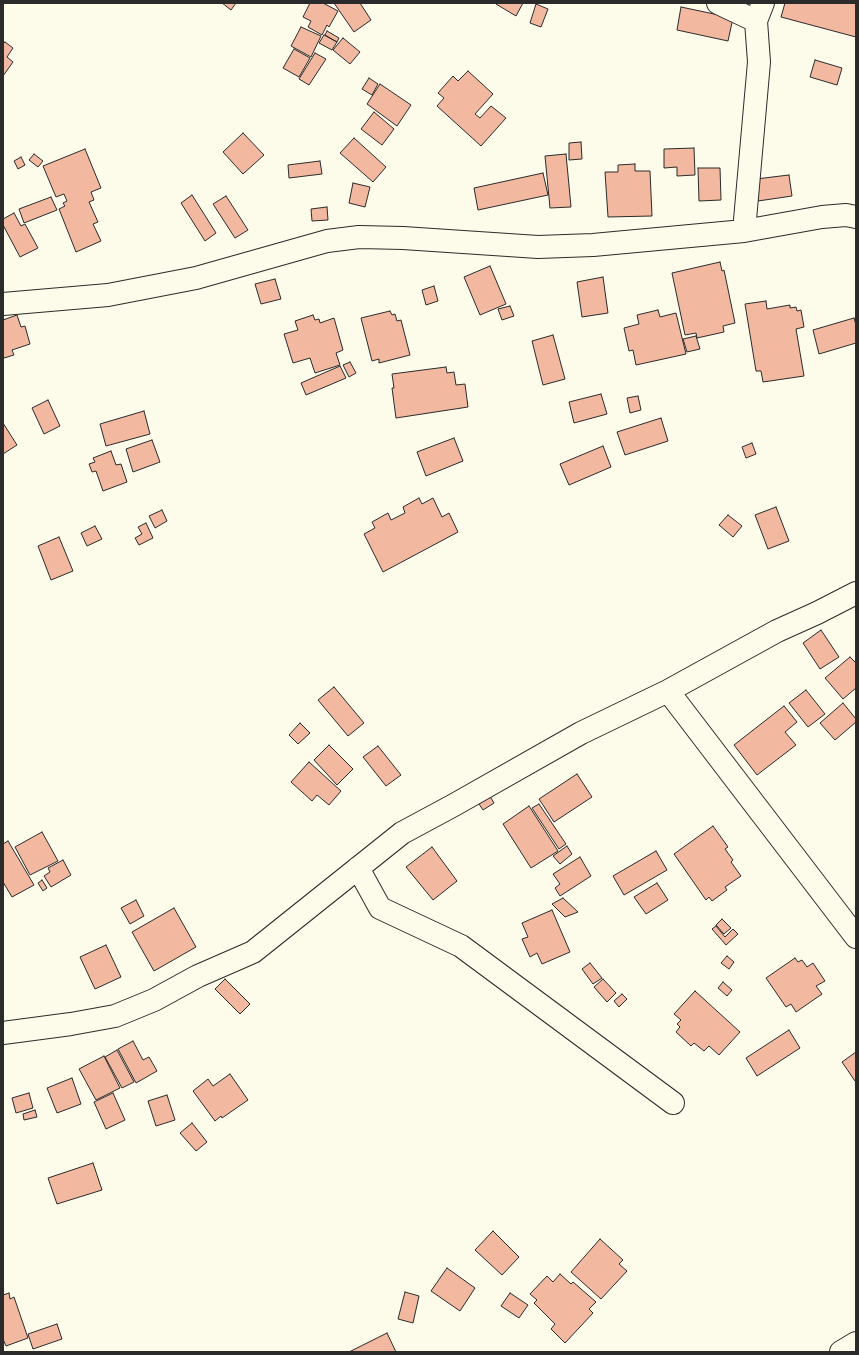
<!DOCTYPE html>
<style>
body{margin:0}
#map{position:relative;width:859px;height:1355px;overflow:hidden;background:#fdfbea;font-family:Cabin,sans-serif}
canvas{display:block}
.frame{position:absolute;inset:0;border:4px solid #2b2b2b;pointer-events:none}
</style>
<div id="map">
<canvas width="859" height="1355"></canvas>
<div class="frame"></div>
</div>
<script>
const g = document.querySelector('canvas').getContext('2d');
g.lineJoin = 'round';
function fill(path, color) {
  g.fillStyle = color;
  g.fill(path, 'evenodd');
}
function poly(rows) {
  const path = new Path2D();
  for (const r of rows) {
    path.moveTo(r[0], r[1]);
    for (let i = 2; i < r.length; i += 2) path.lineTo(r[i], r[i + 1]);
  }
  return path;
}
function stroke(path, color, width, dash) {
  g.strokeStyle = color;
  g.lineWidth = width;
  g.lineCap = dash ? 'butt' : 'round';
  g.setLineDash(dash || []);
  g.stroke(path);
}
const building = poly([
 [222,3,236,3,231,10,222,3],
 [310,3,323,3,338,11,329,27,327,25,322,35,308,27,311,21,303,17,310,3],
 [334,3,360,3,371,20,354,32,334,3],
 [497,3,523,3,516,16,496,4,497,3],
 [785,3,856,3,856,37,781,17,785,3],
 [536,4,548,9,541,27,530,23,536,4],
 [681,7,733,18,728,41,677,30,681,7],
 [301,27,321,36,311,57,291,46,301,27],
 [327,31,339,38,337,42,325,35,327,31],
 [324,35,337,42,332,50,319,43,324,35],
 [343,38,360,52,350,64,333,50,343,38],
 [5,42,13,48,7,57,13,62,3,76,3,44,5,42],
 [294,49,310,58,299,77,283,68,294,49],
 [315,53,326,59,309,85,299,79,315,53],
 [815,60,842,68,837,85,810,77,815,60],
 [468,71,493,94,475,114,480,118,491,106,506,118,481,146,437,106,444,98,438,93,453,76,458,81,468,71],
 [369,78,378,84,372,95,362,89,369,78],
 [380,84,411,105,397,126,367,104,380,84],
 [374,112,394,129,382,145,361,129,374,112],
 [243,133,264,155,243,174,223,152,243,133],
 [354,138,386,167,373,182,340,153,354,138],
 [581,142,582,159,569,160,569,143,581,142],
 [694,148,695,175,677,176,677,167,664,168,664,149,694,148],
 [85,149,101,188,91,192,94,200,89,202,98,222,93,224,101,241,76,252,59,209,65,206,63,203,67,201,64,194,56,197,43,166,85,149],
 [34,154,43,161,38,167,29,160,34,154],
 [566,154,571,207,550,208,545,156,566,154],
 [21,157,25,165,18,169,14,161,21,157],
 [320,161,322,174,289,178,288,165,320,161],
 [635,164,635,171,650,171,652,216,608,217,605,172,618,172,618,165,635,164],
 [698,168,720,168,721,200,699,201,698,168],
 [543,173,548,195,478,210,474,188,543,173],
 [789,175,792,196,758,201,756,179,789,175],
 [353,183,370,187,365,207,349,203,353,183],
 [192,195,216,233,205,241,181,203,192,195],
 [226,196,248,230,235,238,213,204,226,196],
 [51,197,57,210,24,223,19,209,51,197],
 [327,207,328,220,312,221,311,209,327,207],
 [14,213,21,226,25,224,38,248,20,257,3,225,3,219,14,213],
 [720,262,722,271,724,270,735,323,723,326,724,332,697,338,696,333,685,335,672,273,720,262],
 [490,266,506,304,480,315,464,277,490,266],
 [603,277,608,313,582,317,577,282,603,277],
 [275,279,281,299,261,304,255,284,275,279],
 [434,286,438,301,426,305,422,290,434,286],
 [766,301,767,309,790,305,790,308,796,307,797,311,801,310,804,327,796,329,804,376,763,382,761,371,756,371,745,304,766,301],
 [510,306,514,316,502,320,498,309,510,306],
 [658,310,660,317,676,313,686,354,636,365,633,350,629,351,624,328,639,324,637,315,658,310],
 [390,311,392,315,395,314,397,321,401,320,410,355,379,363,379,359,372,361,361,318,390,311],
 [17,315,21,327,25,326,30,344,12,350,14,355,4,358,3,356,3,320,17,315],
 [313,315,315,320,319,319,320,323,334,318,343,350,336,353,340,365,315,373,310,358,293,363,284,334,298,330,295,321,313,315],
 [854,318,856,325,856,343,819,354,813,330,854,318],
 [553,335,565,379,543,385,532,341,553,335],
 [696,336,700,349,687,352,683,339,696,336],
 [350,362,356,373,349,377,343,365,350,362],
 [340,366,346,378,306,395,301,383,340,366],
 [446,367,447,373,454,372,456,385,465,384,468,407,396,418,392,388,394,388,392,374,446,367],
 [601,394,607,414,574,423,569,402,601,394],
 [638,396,641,410,630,413,627,398,638,396],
 [48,400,60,426,44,434,32,408,48,400],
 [144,411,150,434,106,446,100,424,144,411],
 [661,418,668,441,625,455,617,432,661,418],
 [3,423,17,445,3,454,3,423],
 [454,438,463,461,426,476,417,452,454,438],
 [152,440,160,462,133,472,126,449,152,440],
 [752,443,756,454,746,458,742,447,752,443],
 [603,446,611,467,569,485,560,464,603,446],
 [111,451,116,465,121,464,127,482,103,491,96,471,92,472,89,464,95,462,93,458,111,451],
 [419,498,422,504,433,498,442,517,449,513,458,532,383,572,364,534,375,528,372,522,388,513,391,520,405,513,403,507,419,498],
 [776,507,789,541,768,549,755,515,776,507],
 [162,510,167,521,155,528,149,516,162,510],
 [728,515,742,526,733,537,719,525,728,515],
 [146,523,153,538,139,545,135,538,142,534,138,527,146,523],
 [95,526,102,539,87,546,81,533,95,526],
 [59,537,73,571,51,580,38,546,59,537],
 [821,630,839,657,820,669,803,643,821,630],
 [850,657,856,663,856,688,843,699,825,678,850,657],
 [334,687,364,723,348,736,318,700,334,687],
 [806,690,825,714,808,727,789,703,806,690],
 [843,703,856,719,856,722,835,740,820,723,843,703],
 [784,706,797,722,785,732,796,745,757,775,734,745,784,706],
 [300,723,310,733,298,744,289,735,300,723],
 [329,745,353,769,337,785,314,760,329,745],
 [378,746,401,775,386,786,363,757,378,746],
 [309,762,341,791,329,805,317,795,312,801,291,782,309,762],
 [577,774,592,797,554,822,539,799,577,774],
 [488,793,494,803,483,810,477,801,488,793],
 [539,804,566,844,559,849,532,808,539,804],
 [529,806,558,851,531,868,503,824,529,806],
 [713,826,728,847,725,849,733,860,731,862,741,876,725,887,727,890,712,901,709,897,706,900,674,854,713,826],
 [42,832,58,861,30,875,15,847,42,832],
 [8,841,34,885,12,897,3,882,3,844,8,841],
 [567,846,572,854,560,864,553,856,567,846],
 [432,847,457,881,433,900,406,867,432,847],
 [656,851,667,870,624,895,613,876,656,851],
 [580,857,591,876,560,896,555,888,560,884,553,874,580,857],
 [63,860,71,875,51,887,44,876,50,872,48,868,63,860],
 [42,880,47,888,43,891,38,883,42,880],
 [657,883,668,900,646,914,634,897,657,883],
 [563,898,578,912,565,917,552,904,563,898],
 [136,900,144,916,130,924,121,908,136,900],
 [174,908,196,947,154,971,132,932,174,908],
 [552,910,570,952,542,964,537,953,530,957,522,939,528,937,522,923,552,910],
 [722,919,731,928,724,934,716,925,722,919],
 [716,926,725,937,733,929,738,934,726,945,712,929,716,926],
 [106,945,121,977,95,989,80,957,106,945],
 [727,956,734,962,729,969,721,963,727,956],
 [795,958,798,962,802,960,807,967,813,963,825,981,816,986,822,994,796,1012,791,1004,786,1007,766,978,795,958],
 [590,963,602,978,593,984,582,969,590,963],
 [225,979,250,1004,240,1014,215,989,225,979],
 [603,979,616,993,607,1002,594,987,603,979],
 [723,982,732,990,727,996,718,988,723,982],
 [695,991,740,1032,719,1055,709,1046,704,1051,694,1043,691,1046,676,1032,680,1027,677,1024,681,1020,674,1014,695,991],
 [622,994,627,999,619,1007,614,1001,622,994],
 [789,1030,800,1048,757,1076,746,1058,789,1030],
 [133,1041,143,1060,149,1057,157,1071,136,1083,118,1049,133,1041],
 [117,1050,134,1082,122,1088,105,1057,117,1050],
 [856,1052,856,1080,855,1081,842,1062,856,1052],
 [104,1056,120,1088,96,1100,79,1069,104,1056],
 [230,1074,248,1100,222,1118,221,1116,215,1121,193,1091,208,1079,213,1086,230,1074],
 [72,1078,81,1104,57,1113,47,1088,72,1078],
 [29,1093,33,1108,16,1113,12,1098,29,1093],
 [113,1093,125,1120,106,1129,94,1102,113,1093],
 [167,1095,175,1120,156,1126,148,1101,167,1095],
 [35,1110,37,1117,24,1120,23,1114,35,1110],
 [192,1123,207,1142,196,1151,180,1133,192,1123],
 [93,1163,102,1190,57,1204,48,1178,93,1163],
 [493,1231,519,1257,502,1275,475,1250,493,1231],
 [600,1239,623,1260,619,1264,627,1271,601,1299,571,1272,600,1239],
 [447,1268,475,1288,460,1311,431,1291,447,1268],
 [560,1274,571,1284,573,1282,596,1302,589,1309,593,1313,565,1343,551,1329,555,1324,534,1303,537,1300,530,1294,547,1276,553,1282,560,1274],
 [405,1292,419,1296,413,1323,398,1319,405,1292],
 [9,1293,10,1299,14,1297,28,1338,6,1346,3,1339,3,1295,9,1293],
 [510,1293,528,1305,519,1318,501,1306,510,1293],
 [57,1324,62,1339,33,1349,28,1334,57,1324],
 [387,1333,396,1352,349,1352,387,1333]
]);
const minor = poly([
 [718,3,756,21],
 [744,231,759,62,756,21,763,3],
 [3,304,108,295,196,278,327,241,359,237,403,238,538,247,593,245,744,231,822,217,846,215,856,217],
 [668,691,856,937],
 [358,868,380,908,461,946,673,1103],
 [3,1033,71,1024,115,1016,154,1000,198,976,253,952,402,833,454,805,581,733,668,691,777,631,817,613,856,593],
 [841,1352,856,1343]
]);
fill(building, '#f2b8a0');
stroke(building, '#2b2b2b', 1);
stroke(minor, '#2b2b2b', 24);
stroke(minor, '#fdfbea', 22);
</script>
